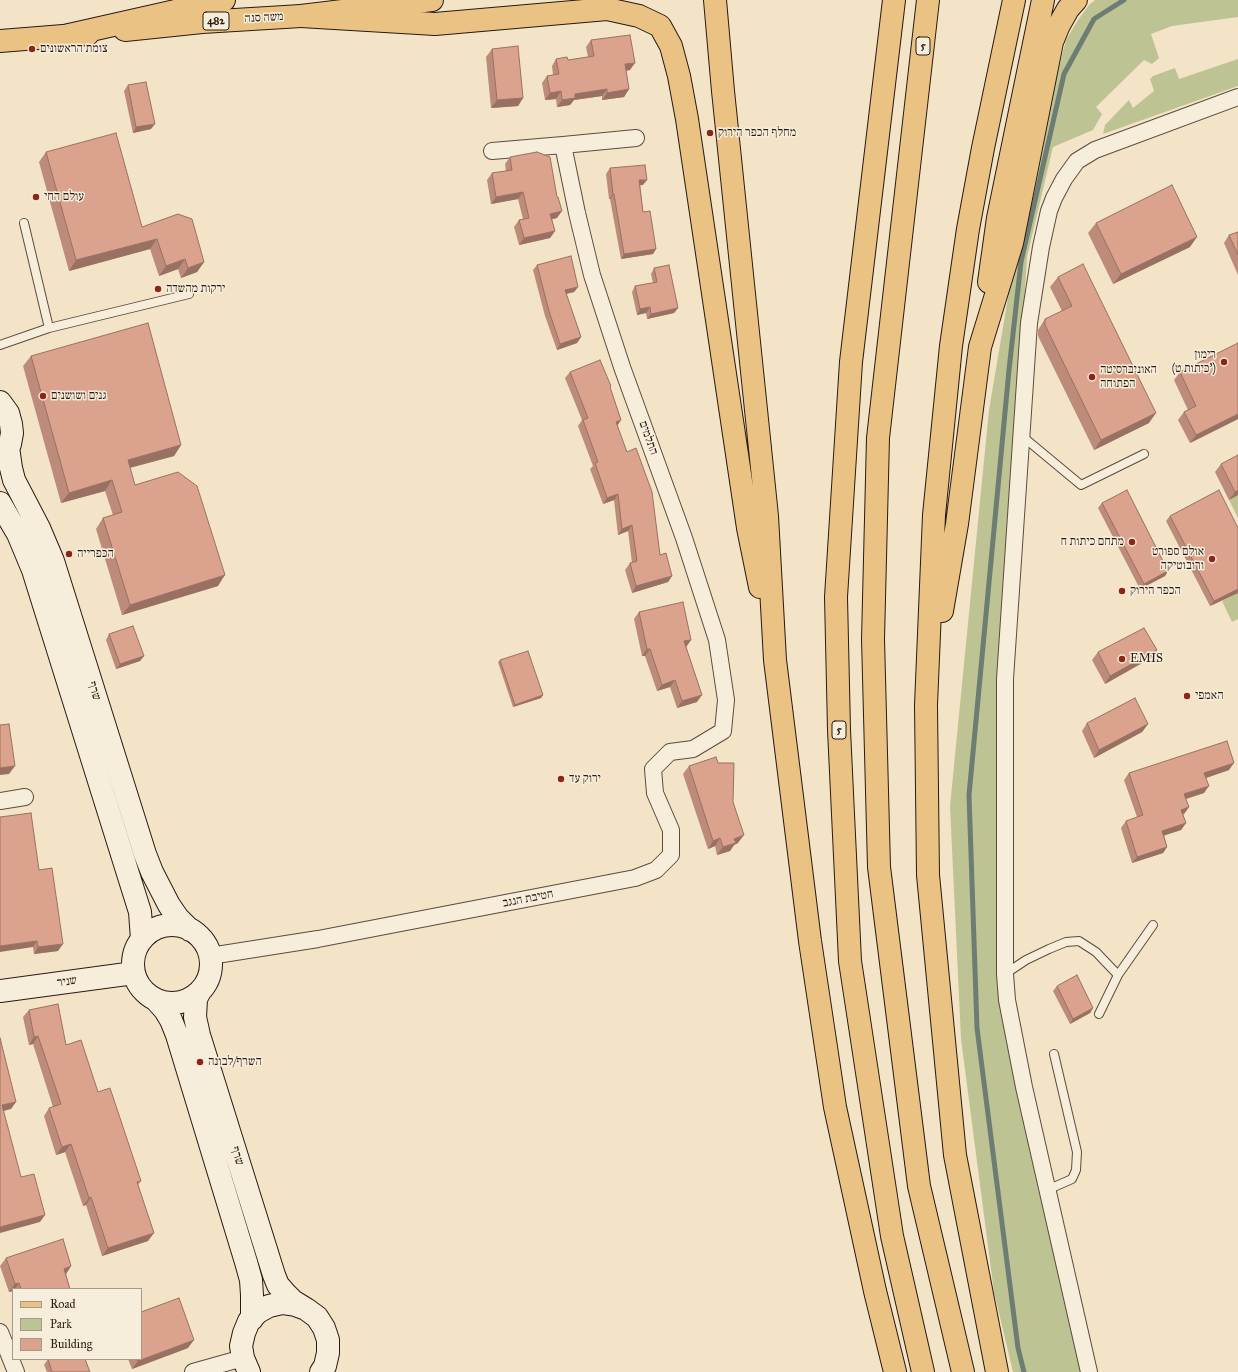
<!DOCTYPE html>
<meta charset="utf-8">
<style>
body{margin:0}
#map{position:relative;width:1238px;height:1372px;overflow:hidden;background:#f3e4c7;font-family:"IM FELL Great Primer",serif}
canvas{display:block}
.legend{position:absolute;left:12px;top:1288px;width:130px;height:72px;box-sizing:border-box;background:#f7eddb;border:1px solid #a4998a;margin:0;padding:5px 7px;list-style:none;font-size:12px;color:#271a11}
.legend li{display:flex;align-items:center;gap:8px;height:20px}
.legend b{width:20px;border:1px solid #a4998a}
</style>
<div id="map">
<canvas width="1238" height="1372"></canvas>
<ul class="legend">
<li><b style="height:5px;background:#eac284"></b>Road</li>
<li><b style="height:11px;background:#bec393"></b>Park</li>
<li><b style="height:11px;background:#dba28d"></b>Building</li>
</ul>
</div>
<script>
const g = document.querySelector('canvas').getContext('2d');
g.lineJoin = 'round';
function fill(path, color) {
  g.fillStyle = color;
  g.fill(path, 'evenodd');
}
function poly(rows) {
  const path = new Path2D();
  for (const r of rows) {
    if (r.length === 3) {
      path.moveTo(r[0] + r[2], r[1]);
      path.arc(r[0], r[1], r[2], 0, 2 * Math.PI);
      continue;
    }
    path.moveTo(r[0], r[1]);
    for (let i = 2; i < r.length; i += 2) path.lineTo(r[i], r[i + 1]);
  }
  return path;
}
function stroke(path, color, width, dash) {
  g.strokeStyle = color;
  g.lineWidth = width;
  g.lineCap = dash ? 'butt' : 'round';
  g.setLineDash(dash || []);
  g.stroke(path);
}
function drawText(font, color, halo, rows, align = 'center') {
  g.font = font + ' "IM FELL Great Primer","Frank Ruhl Libre",serif';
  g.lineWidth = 3;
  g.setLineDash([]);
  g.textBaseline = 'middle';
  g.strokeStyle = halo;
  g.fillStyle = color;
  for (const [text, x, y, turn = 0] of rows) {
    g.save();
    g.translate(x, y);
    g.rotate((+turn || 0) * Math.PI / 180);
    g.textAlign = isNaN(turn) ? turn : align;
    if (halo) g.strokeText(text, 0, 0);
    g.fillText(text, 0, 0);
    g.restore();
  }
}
const green = poly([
 [1095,0,1238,0,1238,17,1172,26,1151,34,1159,58,1152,64,1144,60,1096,107,1102,114,1093,130,1053,147,1027,257,996,763,999,998,1030,1152,1081,1372,1013,1372,994,1292,961,1039,950,806,989,410,1013,268,1038,149,1066,40,1078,20,1089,5],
 [1238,59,1238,86,1103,134,1105,125,1129,100,1133,108,1154,91,1150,79,1153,76,1175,68,1179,79],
 [1238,495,1238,518,1229,500],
 [1238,593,1238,619,1232,622,1222,601]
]);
const stream = poly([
 [1024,1372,1018,1348,977,1028,969,795,1009,370,1021,262,1064,74,1094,19,1124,0]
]);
const lane = poly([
 [24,223,49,328],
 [0,345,49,328,189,294],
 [1022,436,1081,485,1144,454],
 [1005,974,1026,960,1049,949,1066,942,1079,941,1096,952,1118,975],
 [1099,1014,1118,975,1153,925],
 [1047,1190,1072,1179,1076,1170,1077,1152,1054,1054]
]);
const street = poly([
 [492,151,563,145,636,138],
 [0,801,25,797],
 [210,956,318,939,635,878,656,870,671,855,671,830,655,793,653,769,670,752,693,749,723,731,726,700,717,640,684,538,622,367,592,275,577,213,563,145],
 [0,1332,16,1372],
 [193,1372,243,1358],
 [1089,1372,1024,1087,1007,1000,1005,974,1005,679,1029,323,1041,247,1049,211,1054,198,1064,179,1077,161,1095,150,1238,97]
]);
const secondary = poly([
 [0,402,8,413,11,424,12,433,10,444,7,452,1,459],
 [8,447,11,468,14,480,39,528,53,561,145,854,152,872,169,905,178,918,190,930],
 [0,503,18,534,33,570,140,912,142,939],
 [172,964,39],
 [0,991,134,973],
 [200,991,196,999,195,1017,199,1035,274,1275,278,1285,285,1293,293,1301,306,1309],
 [155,999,165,1010,171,1020,177,1035,246,1262,251,1280,252,1295,252,1319],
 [249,1372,243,1358,241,1346,244,1333,249,1321,258,1312,269,1306,282,1303,295,1305,306,1309,317,1317,324,1328,328,1340,328,1353,325,1366,321,1372]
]);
const primary = poly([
 [125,30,202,22,301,16,432,0],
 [0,41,88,34]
]);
const highway = poly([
 [715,0,723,91,767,516,775,660,810,941,835,1107,875,1291,895,1372],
 [894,0,851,362,836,597,839,730,850,961,892,1236,923,1372],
 [928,0,878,438,873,639,879,867,919,1186,963,1372],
 [301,16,435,24,607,9,639,16,660,26,671,46,679,76,687,119,748,528,760,587],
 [69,35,224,0],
 [989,282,998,218,1043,0],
 [942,611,957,524,980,347,1012,243,1052,42,1059,25,1068,9,1076,0],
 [997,1372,955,1155,928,875,926,705,934,515,951,346,968,229,983,148,1014,0]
]);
const wall = poly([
 [591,40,630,70,626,71,629,89,624,97,602,100,602,96,574,100,570,105,557,107,556,99,545,100,542,83,547,76,553,75,552,66,556,59,568,60,588,57,586,47],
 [492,49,523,98,518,106,491,108,486,57],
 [128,85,151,129,133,133,124,91],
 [46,152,142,227,204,262,197,272,181,278,178,269,159,276,150,249,69,271,39,162],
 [510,157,557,218,552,219,555,231,550,238,519,245,514,227,519,220,523,219,518,199,491,204,487,180,492,173,506,171,505,164],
 [610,168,643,185,640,185,643,212,656,249,653,254,621,259,610,199,609,199,606,174],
 [1096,223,1190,247,1113,284,1088,233],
 [1238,232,1238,275,1224,243,1229,235],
 [537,265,578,287,574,292,566,294,581,337,577,343,557,350,545,316,533,270],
 [654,268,678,308,674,313,647,319,646,313,637,315,632,292,635,286,653,283,651,274],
 [1058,277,1149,423,1094,450,1038,336,1038,330,1045,319,1062,311,1050,287],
 [31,356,181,445,174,456,130,468,135,485,218,586,122,615,96,529,103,518,113,515,105,491,61,503,23,366],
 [570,372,611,386,610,387,621,420,617,425,660,555,672,576,668,582,632,593,625,570,630,563,632,563,628,531,618,535,614,500,603,504,590,469,593,466,578,426,582,420,565,378],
 [1180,372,1238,419,1190,443,1178,420,1184,412,1188,410,1174,380],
 [1221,464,1238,495,1229,500,1215,472],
 [1102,503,1168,571,1165,576,1140,589,1098,508],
 [1170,516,1238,528,1238,593,1210,606,1166,521],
 [639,612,691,640,686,647,697,702,677,708,670,687,657,691,645,656,642,656,634,619],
 [109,634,144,656,140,661,116,669,106,640],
 [1157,650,1151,658,1105,684,1092,660,1098,652],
 [500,660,543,695,541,698,513,707,498,662],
 [1087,723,1148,724,1142,732,1094,758,1082,731],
 [689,766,733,802,738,843,734,845,730,851,717,855,715,846,708,849,683,774],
 [1229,770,1206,778,1204,793,1186,799,1189,807,1184,814,1183,814,1186,823,1181,830,1164,835,1167,847,1163,853,1132,863,1121,828,1126,821,1137,817,1124,780,1129,773],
 [39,870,58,951,34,954,33,947],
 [1057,986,1093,1008,1090,1013,1070,1024,1053,991],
 [29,1010,66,1045,98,1092,141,1181,138,1185,148,1241,102,1256,86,1205,83,1206,65,1152,56,1155,44,1116,49,1108,53,1107,33,1044,29,1045,23,1017],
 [6,1258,71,1266,66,1274,70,1289,13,1289,13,1291,9,1292,0,1266],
 [188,1348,132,1369,128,1359,141,1359],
 [48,1359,90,1372,47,1372,44,1365]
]);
const shadedWall = poly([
 [635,63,630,70,620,71,625,64],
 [607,89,602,96,574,100,570,105,557,107,562,100,575,94],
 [629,89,624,97,602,100,607,93],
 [561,91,556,99,545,100,550,93],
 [523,98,518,106,491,108,497,100],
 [155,124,151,129,133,133,136,127],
 [639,180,647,180,643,185,635,186],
 [523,192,518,199,491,204,496,197],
 [613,194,614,194,610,199,609,199],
 [562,211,557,218,545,221,550,214],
 [555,231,550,238,519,245,524,238],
 [1197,237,1190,247,1113,284,1121,274],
 [157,239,150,249,69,271,76,260],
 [656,249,653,254,621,259,624,254],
 [185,259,178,269,159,276,166,266],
 [204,262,197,272,181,278,188,268],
 [578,287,574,292,561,295,565,290],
 [650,307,646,313,637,315,640,309],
 [678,308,674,313,647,319,651,314],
 [581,337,577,343,557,350,560,344],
 [1156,413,1149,423,1094,450,1101,440],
 [1238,414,1238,419,1190,443,1196,435],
 [621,420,617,426,616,422],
 [181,445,174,456,121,470,128,460],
 [112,480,105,491,61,503,69,493],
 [1238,490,1238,495,1229,500,1235,492],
 [618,494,614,500,603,504,607,498],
 [632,525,628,531,618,535,622,529],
 [1168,571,1165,576,1140,589,1144,584],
 [225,575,218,586,122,615,130,605],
 [672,576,668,582,632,593,636,586],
 [1238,589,1238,593,1210,606,1214,601],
 [691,640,686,647,679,648,684,641],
 [647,649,650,649,645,656,642,656],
 [1157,650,1151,658,1105,684,1110,676],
 [144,656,140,661,116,669,120,664],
 [675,680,670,687,657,691,662,685],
 [543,695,541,698,513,707,515,705],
 [702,695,697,702,677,708,682,701],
 [1148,724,1142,732,1094,758,1099,750],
 [1234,763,1229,770,1200,780,1204,773],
 [15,766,9,774,0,775,0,768],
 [1209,786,1204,793,1179,801,1184,794],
 [1189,807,1184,814,1177,817,1181,810],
 [1186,823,1181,830,1157,838,1162,831],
 [744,835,738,843,734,845,730,851,717,855,723,847,734,839],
 [720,838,715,846,708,849,713,841],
 [1167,847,1163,853,1132,863,1137,857],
 [37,941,33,947,0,952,0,946],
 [63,944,58,951,34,954,38,947],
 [1093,1008,1090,1013,1070,1024,1073,1019],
 [38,1036,33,1044,29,1045,34,1037],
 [16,1102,11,1109,0,1112,2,1105],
 [71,1144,65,1152,56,1155,62,1147],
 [91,1197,86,1205,83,1206,89,1198],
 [45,1215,40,1222,0,1233,0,1227],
 [154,1233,148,1241,102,1256,108,1248],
 [71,1266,66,1274,64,1269],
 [19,1283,15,1289,13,1289,13,1291,9,1292,15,1284],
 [194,1340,188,1348,132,1369,138,1361]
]);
const building = poly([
 [630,35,635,63,625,64,629,89,607,93,607,89,575,94,575,98,562,100,561,91,550,93,547,76,559,74,556,59,567,57,568,60,594,56,591,40,630,35],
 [518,46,523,98,497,100,492,49,518,46],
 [146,82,155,124,136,127,128,85,146,82],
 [116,133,142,227,178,214,192,219,204,262,188,268,185,259,166,266,157,239,76,260,46,152,116,133],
 [537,152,550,157,557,197,558,197,562,211,550,214,555,231,524,238,519,220,529,218,523,192,496,197,492,173,512,170,510,157,537,152],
 [645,165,647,180,639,180,643,212,650,211,656,249,624,254,614,194,613,194,610,168,645,165],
 [1172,185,1197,237,1121,274,1096,223,1172,185],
 [1238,232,1238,255,1229,235,1238,232],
 [571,256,578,287,565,290,581,337,560,344,549,311,537,265,571,256],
 [1083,264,1156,413,1101,440,1045,325,1045,319,1072,306,1058,277,1083,264],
 [669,265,678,308,651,314,650,307,640,309,635,286,657,282,654,268,669,265],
 [148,323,181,445,128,460,135,485,178,472,197,486,225,575,130,605,103,518,122,512,112,480,69,493,31,356,148,323],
 [1238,343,1238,414,1196,435,1184,412,1196,406,1180,372,1238,343],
 [600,360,611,386,610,387,621,420,616,422,627,452,636,448,652,492,660,555,666,553,672,576,636,586,630,563,637,561,632,525,622,529,618,494,607,498,595,463,598,462,583,420,588,418,570,372,600,360],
 [1238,455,1238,490,1235,492,1221,464,1238,455],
 [1127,490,1168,571,1144,584,1102,503,1127,490],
 [1219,490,1238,528,1238,589,1214,601,1170,516,1219,490],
 [683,602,691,640,684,641,702,695,682,701,675,680,662,685,650,649,647,649,639,612,683,602],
 [133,626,144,656,120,664,109,634,133,626],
 [1144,628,1157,650,1110,676,1098,652,1144,628],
 [528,651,543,695,515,705,500,660,528,651],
 [1135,698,1148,724,1099,750,1087,723,1135,698],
 [9,724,15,766,0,768,0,725,9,724],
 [1227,741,1234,763,1204,773,1209,786,1184,794,1189,807,1181,810,1186,823,1162,831,1167,847,1137,857,1126,821,1143,815,1129,773,1227,741],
 [716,757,718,763,734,763,733,802,744,835,734,839,736,843,723,847,720,838,713,841,689,766,716,757],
 [31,813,39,870,52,868,63,944,38,947,37,941,0,946,0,817,31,813],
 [1077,975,1093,1008,1073,1019,1057,986,1077,975],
 [58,1004,66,1045,81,1040,98,1092,110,1088,141,1181,137,1182,154,1233,108,1248,91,1197,89,1198,71,1144,62,1147,49,1108,61,1104,38,1036,34,1037,29,1010,58,1004],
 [0,1038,16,1102,2,1105,21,1177,34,1174,45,1215,0,1227,0,1038],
 [63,1239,71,1266,64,1269,70,1289,21,1289,19,1283,15,1284,6,1258,63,1239],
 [179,1298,194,1340,138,1361,137,1359,141,1359,141,1312,179,1298],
 [48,1359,85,1359,90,1372,52,1372,48,1359]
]);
const markers = [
 [32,49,4,"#8f2418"],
 [710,133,4,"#8f2418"],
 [36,197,4,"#8f2418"],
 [158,289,4,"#8f2418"],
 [1224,362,4,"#8f2418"],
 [1092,377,4,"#8f2418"],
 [43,396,4,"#8f2418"],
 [1132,542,4,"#8f2418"],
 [69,554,4,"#8f2418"],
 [1212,559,4,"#8f2418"],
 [1122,591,4,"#8f2418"],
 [1122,659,4,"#8f2418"],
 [1187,696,4,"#8f2418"],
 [561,779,4,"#8f2418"],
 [200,1062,4,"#8f2418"]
];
const shields = [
 [216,21,26],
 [923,46,14],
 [839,730,14]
];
const shieldNames = [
 ["482",216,21],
 ["5",923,46],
 ["5",839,730]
];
const streetNames = [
 ["משה סנה",264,18,-3],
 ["התלמים",648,438,70],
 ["שרף",94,691,73],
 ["חטיבת הנגב",528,899,-11],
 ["שניר",67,982,-8],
 ["שרף",237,1156,73]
];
const poiNames = [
 ["צומת הראשונים",40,49],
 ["מחלף הכפר הירוק",718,133],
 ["עולם החי",44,197],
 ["ירקות מהשדה",166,289],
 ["רימון",1216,355,"right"],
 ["(כיתות ט')",1216,369,"right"],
 ["האוניברסיטה",1100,370],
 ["הפתוחה",1100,384],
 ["גנים ושושנים",51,396],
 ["מתחם כיתות ח",1124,542,"right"],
 ["אולם ספורט",1204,552,"right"],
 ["ורובוטיקה",1204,566,"right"],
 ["הכפרייה",77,554],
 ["הכפר הירוק",1130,591],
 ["EMIS",1130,659],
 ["האמפי",1195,696],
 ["ירוק עד",569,779],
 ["השרף/לבונה",208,1062]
];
fill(green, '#bec393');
stroke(stream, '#6d7d74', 5);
stroke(lane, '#5a4c3e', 10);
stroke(street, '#5a4c3e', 18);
stroke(secondary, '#271a11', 24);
stroke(primary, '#271a11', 24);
stroke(highway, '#271a11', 24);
stroke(lane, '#f7eddb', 8);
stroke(street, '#f7eddb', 16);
stroke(secondary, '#f7eddb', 22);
stroke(primary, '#eac284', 22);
stroke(highway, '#eac284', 22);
fill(wall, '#bc8b79');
fill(shadedWall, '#997163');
fill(building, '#dba28d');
stroke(building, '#997163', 1);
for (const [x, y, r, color] of markers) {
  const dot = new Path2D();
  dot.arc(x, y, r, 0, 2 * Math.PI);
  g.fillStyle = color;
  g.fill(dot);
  stroke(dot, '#f7eddb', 1.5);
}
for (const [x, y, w] of shields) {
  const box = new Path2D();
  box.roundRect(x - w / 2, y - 9, w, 18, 3);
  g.fillStyle = '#f7eddb';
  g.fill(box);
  stroke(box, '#271a11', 1);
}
drawText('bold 11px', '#271a11', null, shieldNames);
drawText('12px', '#271a11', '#f7eddb', streetNames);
drawText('12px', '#271a11', '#f7eddb', poiNames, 'left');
</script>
